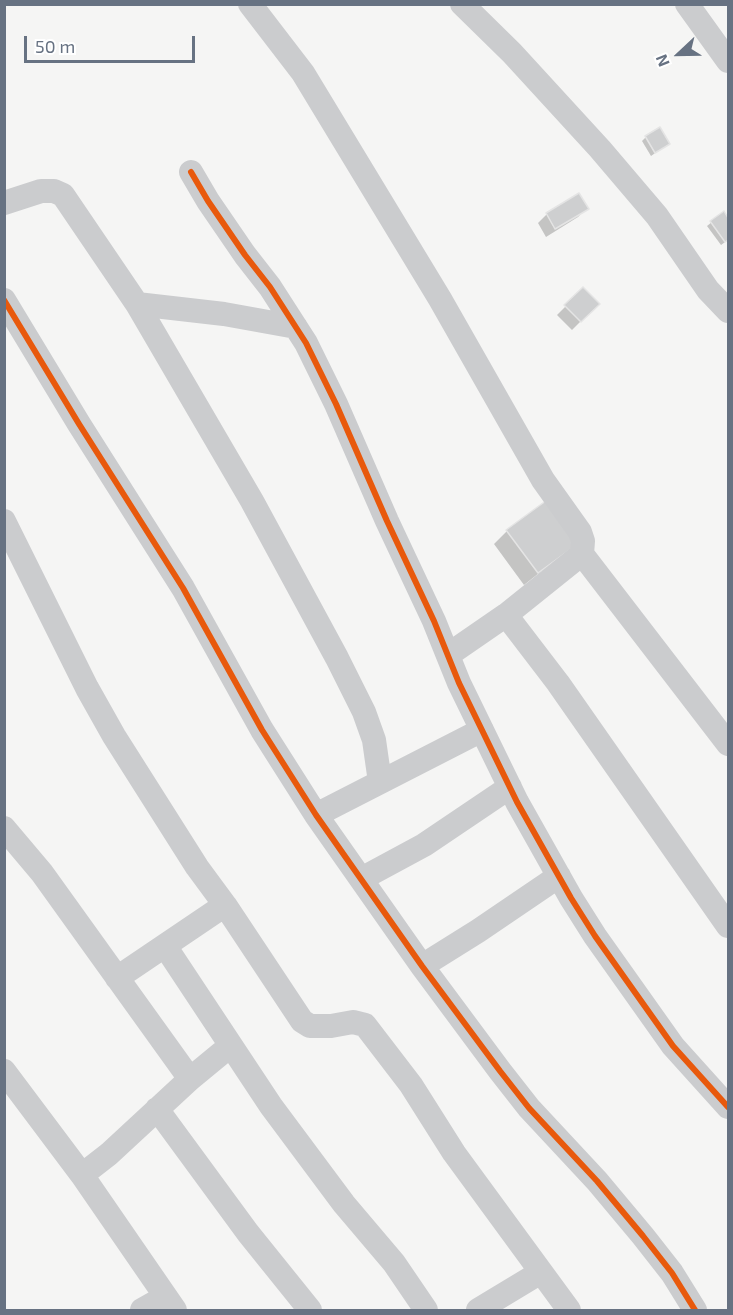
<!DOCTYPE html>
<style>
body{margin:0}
#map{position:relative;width:733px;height:1315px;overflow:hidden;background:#f5f5f4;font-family:"Exo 2",sans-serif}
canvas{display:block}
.frame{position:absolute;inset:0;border:6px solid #677282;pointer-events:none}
.north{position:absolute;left:649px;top:24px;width:60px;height:60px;-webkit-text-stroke:4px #fff;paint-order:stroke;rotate:248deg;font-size:16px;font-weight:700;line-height:24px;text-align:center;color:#677282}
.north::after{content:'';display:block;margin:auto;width:21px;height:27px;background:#677282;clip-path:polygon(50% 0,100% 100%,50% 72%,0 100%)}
.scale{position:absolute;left:24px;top:36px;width:171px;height:27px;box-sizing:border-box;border:3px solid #677282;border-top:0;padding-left:8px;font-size:18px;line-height:21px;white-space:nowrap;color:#677282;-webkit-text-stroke:4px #fff;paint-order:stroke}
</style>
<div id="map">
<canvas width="733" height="1315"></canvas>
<div class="frame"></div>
<div class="north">N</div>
<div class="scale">50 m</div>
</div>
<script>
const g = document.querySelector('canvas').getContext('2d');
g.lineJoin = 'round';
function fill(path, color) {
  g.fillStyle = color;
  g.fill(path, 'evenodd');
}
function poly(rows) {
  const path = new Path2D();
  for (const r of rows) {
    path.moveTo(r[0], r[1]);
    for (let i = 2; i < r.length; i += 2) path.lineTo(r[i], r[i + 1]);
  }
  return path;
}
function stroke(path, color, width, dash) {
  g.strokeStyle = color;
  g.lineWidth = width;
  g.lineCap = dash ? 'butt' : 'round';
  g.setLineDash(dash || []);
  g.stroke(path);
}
const shadow = poly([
 [646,137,668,144,651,156,642,141],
 [587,208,578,217,546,237,538,223,547,214],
 [723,213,728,221,728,240,721,245,707,226],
 [583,289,598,304,572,330,557,315],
 [507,531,577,543,524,585,494,544]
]);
const building = poly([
 [660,127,670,144,655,153,645,136,660,127],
 [579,193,589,209,555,229,546,213,579,193],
 [724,211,728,218,728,240,725,242,710,221,724,211],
 [583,287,600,304,581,322,564,305,583,287],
 [547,500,579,543,538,573,506,530,547,500]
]);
const minor = poly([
 [250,4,303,73,440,299,543,480,580,532,583,541,582,554,728,744],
 [462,4,512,53,600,149,657,216,708,290,728,311],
 [687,4,728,61],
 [191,172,208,201,245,255,270,287,306,343,336,404,387,521,434,621,459,683,517,802,571,898,595,936,673,1046,728,1107],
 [4,203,41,191,54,191,63,195,137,304,252,501,337,658,364,712,374,740,380,782],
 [4,300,79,424,183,588,262,730,316,815,422,966,500,1071,529,1108,597,1181,643,1236,672,1273,695,1310],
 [137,304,224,314,296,327],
 [4,521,87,688,114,736,197,867,225,905,302,1021,310,1026,331,1026,353,1022,365,1025,411,1085,454,1153,569,1310],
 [506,615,558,683,728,926],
 [448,655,506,615,582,554],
 [316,815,482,730],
 [4,828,42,873,190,1079],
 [361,879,424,845,510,787],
 [165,946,271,1106,344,1204,394,1263,426,1310],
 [422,966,478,931,559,876],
 [117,978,225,905],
 [4,1071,82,1175,175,1310],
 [157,1109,248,1233,310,1310],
 [82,1175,109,1154,190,1079,230,1046],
 [142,1310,165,1297],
 [478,1310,541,1272]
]);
const cycleway = poly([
 [191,172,208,201,245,255,270,287,306,343,336,404,387,521,434,621,459,683,517,802,571,898,595,936,673,1046,728,1107],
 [4,300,79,424,183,588,262,730,316,815,422,966,500,1071,529,1108,597,1181,643,1236,672,1273,695,1310]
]);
fill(shadow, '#0003');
fill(building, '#cecfd0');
stroke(building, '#e4e4e4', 1.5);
stroke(minor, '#cbccce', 24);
stroke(cycleway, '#e8590c', 6);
</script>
